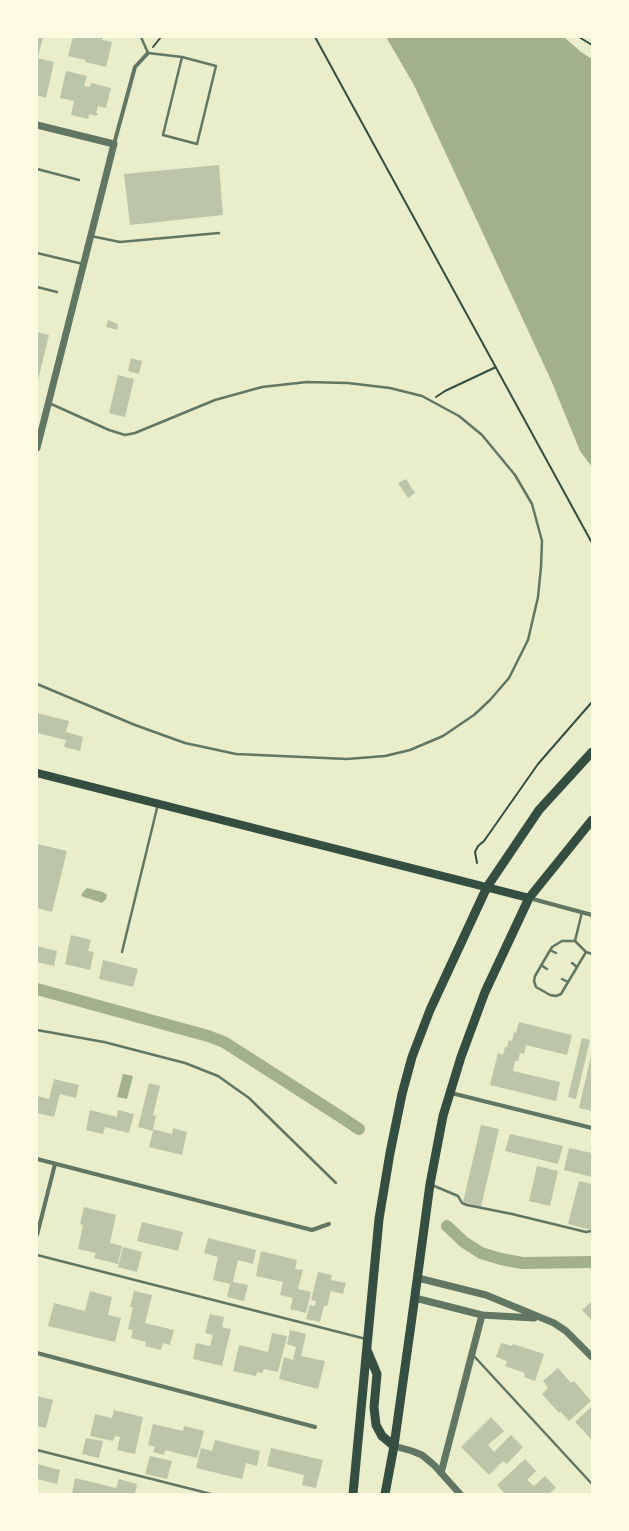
<!DOCTYPE html>
<style>
body{margin:0}
#map{position:relative;width:629px;height:1531px;overflow:hidden;background:#e9edc9;font-family:"Work Sans",sans-serif}
canvas{display:block}
.frame{position:absolute;inset:0;border:38px solid #fefae0;pointer-events:none}
</style>
<div id="map">
<canvas width="629" height="1531"></canvas>
<div class="frame"></div>
</div>
<script>
const g = document.querySelector('canvas').getContext('2d');
g.lineJoin = 'round';
function fill(path, color) {
  g.fillStyle = color;
  g.fill(path, 'evenodd');
}
function poly(rows) {
  const path = new Path2D();
  for (const r of rows) {
    path.moveTo(r[0], r[1]);
    for (let i = 2; i < r.length; i += 2) path.lineTo(r[i], r[i + 1]);
  }
  return path;
}
function stroke(path, color, width, dash) {
  g.strokeStyle = color;
  g.lineWidth = width;
  g.lineCap = dash ? 'butt' : 'round';
  g.setLineDash(dash || []);
  g.stroke(path);
}
const water = poly([
 [386,37,564,37,581,52,592,59,592,467,580,451,551,380,414,85],
 [87,888,103,892,107,895,106,899,102,903,81,896,83,892],
 [123,1074,133,1076,127,1099,117,1097]
]);
const canal = poly([
 [37,989,208,1036,224,1042,341,1117,359,1129],
 [447,1226,464,1242,481,1253,501,1259,522,1263,592,1262]
]);
const building = poly([
 [37,37,43,37,38,57,37,57],
 [73,37,103,37,102,40,112,42,106,67,85,62,86,60,68,56],
 [37,58,54,62,46,98,37,95],
 [66,71,87,76,84,86,90,87,91,83,111,88,106,108,98,106,96,113,98,113,97,116,89,114,88,119,71,115,74,101,60,98],
 [219,165,223,215,130,225,124,174],
 [108,320,118,324,117,330,106,327],
 [37,332,49,335,38,380,37,380],
 [131,358,142,361,139,374,128,371],
 [118,375,134,379,125,417,109,413],
 [406,479,415,493,408,498,398,483],
 [37,713,69,721,66,732,83,737,80,751,64,747,66,740,37,733],
 [37,844,67,851,52,912,37,908],
 [71,935,91,940,88,951,94,952,90,970,65,964],
 [37,946,57,951,54,966,37,962],
 [103,960,138,969,133,987,99,979],
 [519,1022,572,1035,567,1055,526,1045,524,1054,520,1053,518,1061,515,1061,513,1071,560,1082,556,1101,490,1085,498,1053,503,1055,505,1047,507,1047,509,1040,512,1041,514,1032,516,1033],
 [582,1038,590,1040,576,1099,568,1097],
 [591,1056,592,1056,592,1111,579,1108],
 [54,1079,79,1085,76,1098,60,1094,54,1117,37,1113,37,1096,49,1099],
 [149,1083,160,1086,153,1115,156,1116,153,1129,172,1134,173,1128,187,1132,182,1155,149,1147,153,1131,138,1127],
 [90,1110,117,1117,118,1110,134,1114,129,1133,105,1127,103,1134,86,1130],
 [481,1125,499,1129,481,1207,463,1202],
 [510,1134,563,1146,558,1164,505,1151],
 [569,1148,592,1153,592,1177,564,1170],
 [537,1166,558,1171,550,1206,529,1201],
 [579,1181,592,1184,592,1224,591,1230,568,1224],
 [84,1207,116,1215,110,1243,122,1246,118,1264,94,1258,96,1253,78,1249,83,1225,80,1224],
 [142,1222,183,1232,178,1251,137,1241],
 [208,1238,256,1250,253,1264,238,1260,233,1282,248,1285,244,1301,227,1297,230,1284,213,1280,218,1257,204,1253],
 [123,1247,142,1252,137,1272,118,1267],
 [261,1251,297,1260,295,1269,303,1270,298,1289,311,1292,306,1313,290,1309,293,1298,280,1295,283,1282,256,1276],
 [318,1272,332,1275,331,1280,346,1283,343,1294,331,1291,327,1306,324,1306,320,1322,306,1319,310,1305,315,1306,316,1301,311,1300],
 [90,1291,112,1297,108,1315,121,1318,115,1342,48,1326,54,1303,85,1311],
 [134,1291,152,1295,145,1323,174,1330,170,1345,163,1343,161,1350,145,1346,146,1342,131,1338,133,1330,128,1329,133,1307,130,1307],
 [592,1301,592,1321,582,1310],
 [210,1314,224,1317,222,1327,231,1329,222,1366,193,1359,196,1343,210,1346,213,1335,205,1333],
 [290,1330,306,1334,301,1356,325,1361,318,1389,279,1379,284,1357,293,1360,296,1347,287,1344],
 [272,1333,287,1336,278,1372,264,1369,262,1373,257,1372,256,1376,233,1371,239,1345,268,1352],
 [501,1343,512,1346,513,1344,544,1354,535,1381,524,1377,525,1373,505,1366,507,1361,496,1357],
 [558,1368,571,1383,574,1381,591,1401,569,1421,561,1412,559,1413,542,1394,548,1388,543,1381],
 [37,1396,53,1400,46,1428,37,1426],
 [591,1407,592,1408,592,1440,575,1422],
 [114,1410,143,1417,135,1454,117,1450,120,1437,115,1436,113,1441,90,1436,95,1414,112,1418],
 [491,1417,504,1431,488,1445,494,1452,511,1435,523,1447,507,1464,503,1461,489,1475,461,1447],
 [153,1424,183,1431,184,1426,204,1431,197,1458,165,1450,164,1455,153,1452,155,1447,148,1445],
 [86,1438,103,1441,99,1458,82,1454],
 [215,1440,260,1451,257,1466,246,1463,242,1479,196,1468,201,1448,212,1451],
 [271,1448,323,1460,316,1488,302,1485,304,1475,267,1466],
 [150,1456,172,1461,167,1479,145,1474],
 [525,1459,536,1471,527,1480,534,1486,545,1476,556,1488,549,1494,505,1494,497,1485],
 [37,1464,60,1470,57,1484,37,1479],
 [75,1478,116,1488,119,1479,137,1484,135,1494,72,1494]
]);
const path = poly([
 [315,37,592,543],
 [579,37,592,45],
 [153,47,161,37],
 [436,397,445,391,496,367],
 [477,863,475,852,478,846,484,841,538,764,592,702]
]);
const service = poly([
 [141,37,148,53,182,57,216,66,197,144,163,135,182,57],
 [37,169,79,180],
 [91,236,120,242,219,233],
 [37,253,83,264],
 [37,287,57,292],
 [37,684,135,725,185,743,236,754,347,759,385,756,410,750,443,736,474,715,490,700,509,678,528,640,538,597,541,567,542,541,532,504,515,475,482,435,459,416,422,396,390,388,348,383,307,382,262,387,215,400,135,433,125,435,109,430,49,403],
 [562,941,575,941,586,952,561,994,556,996,550,995,536,987,534,981,535,976,552,947,562,941],
 [575,941,582,912],
 [550,950,556,953],
 [122,952,158,804],
 [586,952,592,954],
 [572,963,577,967],
 [541,965,547,969],
 [562,979,568,982],
 [37,1030,104,1042,185,1063,218,1076,249,1098,336,1183],
 [432,1185,458,1196,462,1203,467,1205,512,1214,586,1232,592,1231],
 [37,1255,366,1339],
 [473,1355,592,1484],
 [37,1450,211,1494]
]);
const minor = poly([
 [114,144,135,67,148,53],
 [529,898,592,915],
 [451,1093,592,1128],
 [37,1159,312,1230,329,1224],
 [37,1235,55,1164],
 [37,1353,315,1427]
]);
const tertiary = poly([
 [37,125,114,144,37,448],
 [418,1278,486,1295,554,1323,566,1331,592,1357],
 [415,1298,482,1315,534,1318],
 [394,1446,412,1451,422,1455,434,1465,460,1494],
 [441,1473,482,1315]
]);
const secondary = poly([
 [37,773,529,898]
]);
const primary = poly([
 [367,1350,377,1374,374,1407,376,1425,382,1436,394,1446],
 [353,1494,379,1219,390,1153,402,1094,412,1057,430,1010,487,887,539,810,592,752],
 [385,1494,394,1446,414,1303,430,1184,443,1116,461,1057,485,992,529,898,592,820]
]);
fill(water, '#a3b18a');
stroke(canal, '#a3b18a', 12);
fill(building, '#bcc5a7');
stroke(path, '#344e41', 2);
stroke(service, '#617663', 2.5);
stroke(minor, '#617663', 4);
stroke(tertiary, '#617663', 7);
stroke(secondary, '#344e41', 8);
stroke(primary, '#344e41', 9);
</script>
